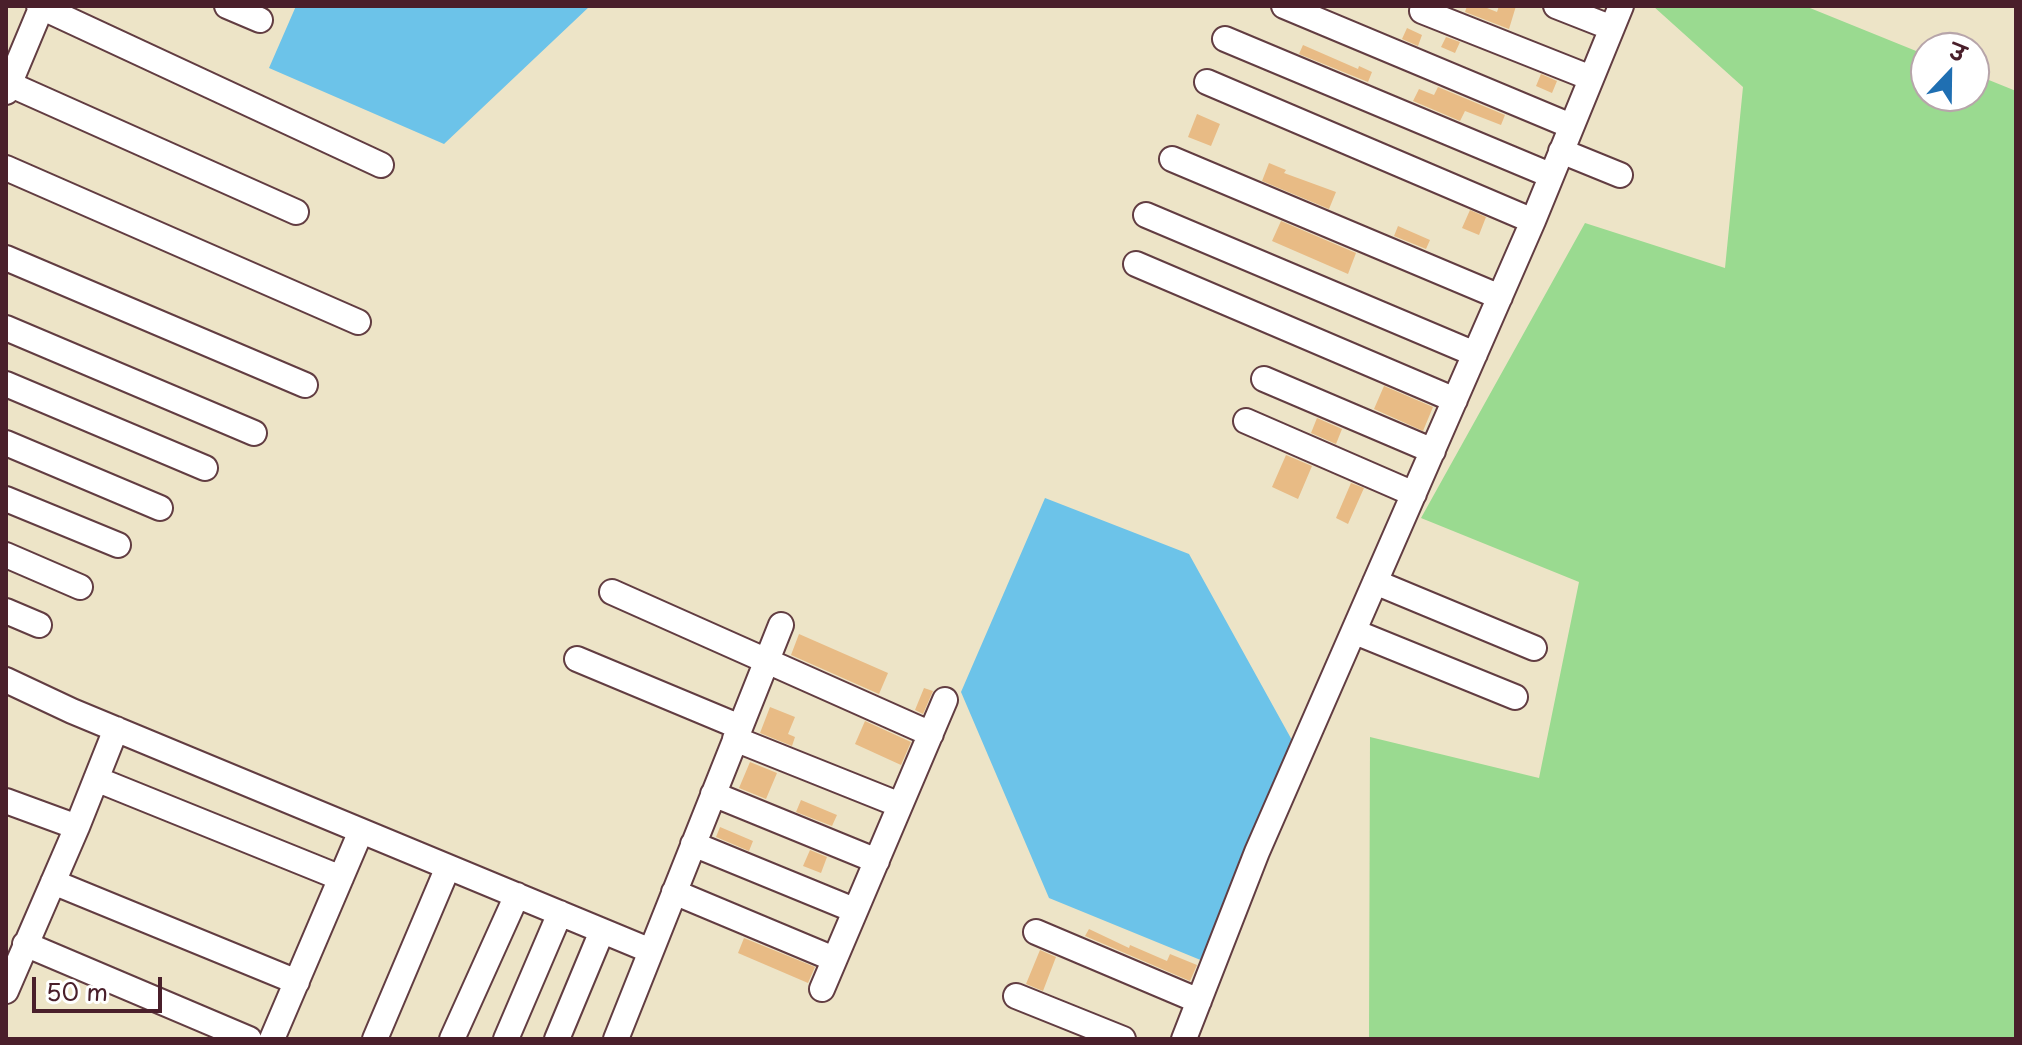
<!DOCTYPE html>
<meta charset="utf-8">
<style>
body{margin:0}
#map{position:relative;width:2022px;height:1045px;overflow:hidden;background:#ede4c7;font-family:"Playpen Sans","Playpen Sans Deva",sans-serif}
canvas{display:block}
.frame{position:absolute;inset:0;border:8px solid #4a1f2b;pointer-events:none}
.north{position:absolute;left:1910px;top:32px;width:80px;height:80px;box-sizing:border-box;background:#fff;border:2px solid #b7a5aa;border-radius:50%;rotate:22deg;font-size:22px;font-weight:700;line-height:32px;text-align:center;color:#4a1f2b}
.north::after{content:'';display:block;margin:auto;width:28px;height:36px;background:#1f6fb2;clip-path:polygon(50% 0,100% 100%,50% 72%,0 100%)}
.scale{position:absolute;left:32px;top:977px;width:130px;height:36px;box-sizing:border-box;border:4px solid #4a1f2b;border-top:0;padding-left:10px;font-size:24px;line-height:28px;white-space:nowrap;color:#4a1f2b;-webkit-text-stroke:6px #fff;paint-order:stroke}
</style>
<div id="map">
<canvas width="2022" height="1045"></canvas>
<div class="frame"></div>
<div class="north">उ</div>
<div class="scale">50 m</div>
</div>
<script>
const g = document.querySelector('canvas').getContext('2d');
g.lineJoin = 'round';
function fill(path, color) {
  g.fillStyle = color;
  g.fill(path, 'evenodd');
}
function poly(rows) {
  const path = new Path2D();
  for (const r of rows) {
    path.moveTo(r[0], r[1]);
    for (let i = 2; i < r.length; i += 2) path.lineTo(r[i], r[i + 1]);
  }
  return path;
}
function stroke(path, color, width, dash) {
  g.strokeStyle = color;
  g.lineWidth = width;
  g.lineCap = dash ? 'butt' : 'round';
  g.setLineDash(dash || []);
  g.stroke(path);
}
const green = poly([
 [1653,6,1805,6,1926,55,1926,96,1974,96,1974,74,2016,91,2016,1039,1369,1039,1370,737,1539,778,1579,582,1421,518,1585,223,1725,268,1743,87]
]);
const water = poly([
 [296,6,590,6,444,144,269,68],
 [1045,498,1189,554,1293,742,1203,961,1049,898,961,692]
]);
const building = poly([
 [1467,6,1482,6,1497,12,1499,6,1516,6,1509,29,1465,12],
 [1407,28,1422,35,1418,46,1402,39],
 [1446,37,1460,42,1455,53,1441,47],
 [1303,45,1358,69,1359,66,1372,72,1368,82,1299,54],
 [1541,74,1557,81,1552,93,1536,86],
 [1438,87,1505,115,1501,125,1465,111,1460,121,1413,101,1419,89,1434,95],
 [1197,114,1220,124,1211,146,1188,137],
 [1269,163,1286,170,1284,173,1336,192,1329,209,1262,181],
 [1470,210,1486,217,1479,235,1462,228],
 [1281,221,1356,253,1348,274,1272,241],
 [1398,226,1430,240,1426,249,1394,236],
 [1384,386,1433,407,1423,431,1374,409],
 [1317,418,1342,429,1336,444,1311,433],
 [1286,455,1312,466,1298,499,1272,487],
 [1351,483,1364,488,1348,524,1336,518],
 [799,634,888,673,879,694,791,655],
 [924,688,933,691,923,714,915,710],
 [770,707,795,717,788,734,795,737,792,746,760,733],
 [865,721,911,742,901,765,855,744],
 [750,762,777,773,766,799,739,788],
 [801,800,837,815,832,826,796,812],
 [720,827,753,841,749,851,716,837],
 [810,850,827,857,821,873,803,866],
 [1089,929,1129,948,1130,945,1167,961,1170,954,1197,965,1190,981,1085,936],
 [744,938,815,967,808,983,738,953],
 [1040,950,1056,957,1043,991,1026,984]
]);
const minor = poly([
 [39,6,381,165],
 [227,6,260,20],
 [1284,6,1571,126],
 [1556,6,1612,28],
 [1422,11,1591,78],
 [1225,39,1550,175],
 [1207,82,1533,221],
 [9,84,296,212],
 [6,92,42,6],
 [1561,151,1620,175],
 [1172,159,1500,297],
 [6,168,358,322],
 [1146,215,1475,354],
 [6,258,305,385],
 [1136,264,1455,400],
 [6,328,254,433],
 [1264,379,1433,451],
 [6,384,205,468],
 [1246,421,1414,494],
 [6,443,160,508],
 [6,499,118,545],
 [6,555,80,587],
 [1375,582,1534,648],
 [612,592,931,734],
 [6,611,39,625],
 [1355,632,1515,697],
 [577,659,740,727],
 [6,680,72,711,651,951],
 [735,739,900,805],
 [96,779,341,878],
 [713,794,877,861],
 [6,801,77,827,6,991],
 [77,827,116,729],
 [693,844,854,910],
 [53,882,297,982],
 [674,892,834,959],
 [1036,932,1199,1001],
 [25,944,249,1039],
 [822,989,945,700],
 [1016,996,1123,1039],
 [272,1039,361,831],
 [375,1039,448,867],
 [452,1039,517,895],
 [506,1039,560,913],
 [557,1039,602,931],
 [616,1039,781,625],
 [1184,1039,1257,852,1533,221,1621,6]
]);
fill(green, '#9ada90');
fill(water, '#6cc3e9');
fill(building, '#e8bb85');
stroke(minor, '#623d42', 28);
stroke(minor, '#fff', 24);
</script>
